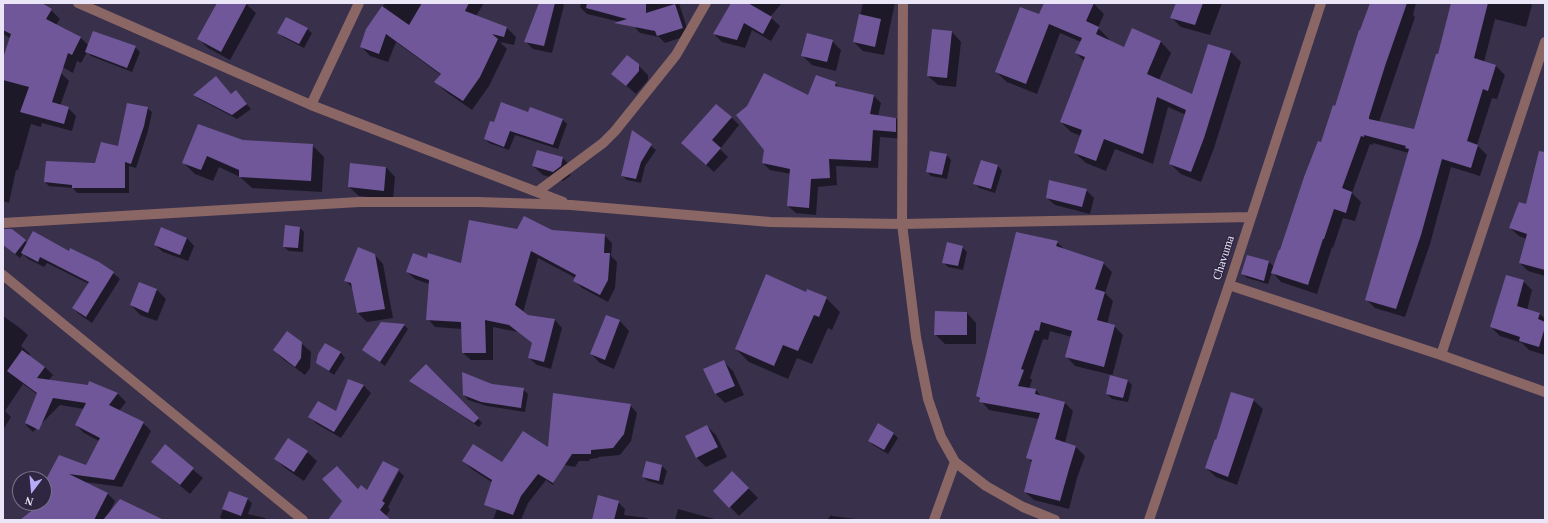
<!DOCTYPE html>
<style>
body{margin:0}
#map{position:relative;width:1548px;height:523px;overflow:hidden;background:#39304c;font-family:Georgia,serif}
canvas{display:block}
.frame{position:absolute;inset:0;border:4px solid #eae5f7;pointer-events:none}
.north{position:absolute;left:12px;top:471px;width:40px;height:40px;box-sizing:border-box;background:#2f2641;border:1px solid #7a728a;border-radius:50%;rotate:196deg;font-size:11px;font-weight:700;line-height:16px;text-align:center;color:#eae5f7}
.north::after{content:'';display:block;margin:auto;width:14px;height:18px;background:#b7abf8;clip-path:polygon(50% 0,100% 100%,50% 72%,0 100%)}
</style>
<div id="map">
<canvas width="1548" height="523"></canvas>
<div class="frame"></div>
<div class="north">N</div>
</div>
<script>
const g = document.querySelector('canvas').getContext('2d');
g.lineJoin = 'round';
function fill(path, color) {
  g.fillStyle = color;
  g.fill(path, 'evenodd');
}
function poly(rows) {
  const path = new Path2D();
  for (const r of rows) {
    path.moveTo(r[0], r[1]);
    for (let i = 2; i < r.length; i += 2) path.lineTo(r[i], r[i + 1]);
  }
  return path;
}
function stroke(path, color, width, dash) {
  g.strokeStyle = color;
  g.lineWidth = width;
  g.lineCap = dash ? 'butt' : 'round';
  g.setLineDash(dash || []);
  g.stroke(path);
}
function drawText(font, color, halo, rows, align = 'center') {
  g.font = font + ' Georgia,serif';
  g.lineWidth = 3;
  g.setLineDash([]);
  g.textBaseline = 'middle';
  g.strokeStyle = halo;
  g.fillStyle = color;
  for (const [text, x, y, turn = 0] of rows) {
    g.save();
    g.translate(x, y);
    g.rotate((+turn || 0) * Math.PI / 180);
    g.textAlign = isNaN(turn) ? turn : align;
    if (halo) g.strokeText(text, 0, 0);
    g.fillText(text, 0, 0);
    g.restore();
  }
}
const shadow = poly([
 [3,3,40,3,51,10,60,19,56,25,81,38,89,46,135,47,140,52,132,72,91,56,87,52,81,63,77,61,73,73,3,34],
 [218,3,245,3,256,13,230,60,208,48,199,39],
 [385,3,484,3,476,16,507,28,516,37,514,45,500,42,507,49,489,86,472,110,445,91,436,82,441,75,396,42,388,62,370,56,361,46,367,29],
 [539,3,562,3,564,5,552,53,533,49,525,41,540,3],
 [581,3,679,3,689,35,665,43,659,37,640,33,633,25,587,14,580,7],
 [732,3,782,3,770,17,780,26,771,41,752,30,745,48,722,42,714,34],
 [863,3,895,3,884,55,863,51,854,42],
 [1045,3,1093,3,1104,14,1098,28,1109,39,1108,41,1125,48,1133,30,1161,42,1171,53,1159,80,1192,96,1231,52,1241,62,1214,148,1201,182,1181,174,1170,164,1186,115,1168,107,1153,164,1115,149,1106,171,1086,163,1075,153,1081,136,1071,132,1061,122,1084,61,1076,53,1081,42,1060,33,1037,94,1007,82,996,72,1040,16],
 [1177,3,1222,3,1210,35,1181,27,1172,18],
 [1371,3,1416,3,1413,15,1415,17,1379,122,1414,130,1439,55,1462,3,1529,3,1532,5,1526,27,1495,19,1484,62,1496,66,1505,75,1497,99,1492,98,1477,145,1487,155,1480,176,1451,167,1430,244,1405,317,1375,308,1366,299,1409,153,1373,143,1373,145,1370,144,1352,193,1361,202,1355,221,1343,218,1333,248,1332,247,1317,294,1281,282,1272,272,1268,284,1247,278,1243,274,1269,262,1274,267,1336,107],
 [307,29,312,33,304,48,283,37,279,33],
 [952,32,961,42,956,87,938,85,928,76],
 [832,41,841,50,836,71,812,65,802,55],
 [3,61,61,73,69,81,60,106,68,108,76,116,72,131,42,123,41,127,31,124,18,170,16,170,9,203,3,201],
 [638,65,648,75,648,80,636,94,613,74],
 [835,83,840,88,874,96,881,103,878,116,896,118,903,126,903,139,880,137,878,168,836,166,837,185,818,187,816,215,796,213,788,206,791,174,770,170,763,163,809,97],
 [236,92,251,109,237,119,199,99,194,95,232,95],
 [147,108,152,112,148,131,136,168,129,166,129,193,77,193,73,188,49,186,45,182,96,164,119,147],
 [529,113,563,120,567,124,558,149,515,135,509,150,489,143,485,139,494,123],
 [731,117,739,125,720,149,728,157,714,172,691,151],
 [632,132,656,150,645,166,641,183,627,180,622,176],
 [242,141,312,145,324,157,322,192,252,188,240,177,219,167,213,181,195,174,183,162],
 [947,155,951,160,947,179,931,176,927,171],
 [563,158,572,168,570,176,563,181,543,175,533,166],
 [982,161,998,166,1002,171,995,193,979,188,975,183],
 [386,167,395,177,393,200,359,196,349,187],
 [1545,174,1545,276,1528,271,1520,263,1526,239,1519,236,1510,228,1526,206],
 [1086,190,1094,198,1090,214,1055,205,1047,198],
 [300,228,304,232,303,252,289,251,284,247],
 [518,230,551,231,604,235,612,243,611,256,617,262,615,288,608,302,582,288,574,280,576,278,538,258,523,313,528,316,555,320,562,328,551,369,537,365,529,358,533,344,518,332,493,327,493,360,471,360,463,353,462,329,435,327,428,319,429,284,415,279,407,272,427,259,462,264],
 [187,238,194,246,188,261,163,252,155,245],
 [25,241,27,243,70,252,98,263,113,273,120,279,92,323,79,314,73,308,89,284,47,263,44,267,28,259,23,254,20,258,4,245],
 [1057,242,1066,251,1103,263,1112,272,1105,293,1113,301,1107,324,1114,326,1123,335,1112,377,1127,380,1132,385,1128,402,1112,399,1107,394,1112,375,1075,366,1067,357,1072,337,1050,331,1048,340,1043,339,1030,378,1032,380,1029,389,1036,390,1042,397,1065,403,1073,411,1065,443,1076,447,1085,456,1077,478,1069,509,1034,500,1025,492,1033,463,1027,457,1039,419,989,410,977,396],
 [962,247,967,252,963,270,948,267,943,262],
 [374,254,383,264,393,318,367,322,358,313,353,289,346,281],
 [1523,281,1532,290,1527,310,1539,313,1545,319,1545,355,1529,350,1522,343,1500,336,1491,327],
 [140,283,157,290,166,299,157,321,140,315,131,305],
 [807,293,826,298,840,312,832,330,828,328,812,364,797,358,788,379,749,362,736,349],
 [967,313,976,323,976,344,945,344,935,334],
 [3,316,20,328,28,335,21,346,30,354,29,356,45,367,53,375,49,380,88,386,90,382,118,394,126,402,119,411,143,423,151,431,122,487,85,482,107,493,115,501,109,513,161,520,39,520,30,512,35,503,44,503,44,486,60,456,87,466,99,441,84,433,76,425,84,409,60,405,33,432,26,425,38,395,23,384,5,411,11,417,3,430],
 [606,316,620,321,629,331,614,369,600,363,591,354],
 [404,325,408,329,385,366,364,350],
 [301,343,311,352,310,368,305,375,283,359,274,350],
 [325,344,341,353,345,358,334,375,317,363],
 [723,361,733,371,744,395,725,403,716,394,705,370],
 [426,366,482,423,479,427,415,385,411,381],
 [348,380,364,386,371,393,341,438,317,424,310,417,336,412],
 [492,385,523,389,528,394,525,412,487,406,468,400,464,395],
 [1253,400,1263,409,1237,485,1216,477,1206,468],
 [630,405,637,413,631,441,620,455,598,457,598,458,590,459,589,461,579,461,575,467,559,464,553,485,546,480,528,503,521,520,493,520,504,490,473,470,463,461,505,465,549,448],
 [707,426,716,435,727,457,706,467,697,458,686,436],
 [893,433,898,438,888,454,873,445,869,441],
 [165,446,203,478,190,494,152,462],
 [307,452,317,461,304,481,285,468,275,459],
 [383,462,399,470,397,470,379,505,380,506,399,471,404,476,388,507,390,510,385,517,389,520,334,520,332,517,343,501,324,479,337,467,359,490,361,487,367,491],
 [647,462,662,466,667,471,663,485,648,481,643,477],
 [732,472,758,498,739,516,714,491],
 [230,492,247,499,252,503,248,514,265,518,267,520,223,520,220,517],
 [618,502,625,509,624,515,647,518,649,520,602,520],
 [678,509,718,520,675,520],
 [831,515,832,516,863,520,827,520]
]);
const building = poly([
 [3,3,42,3,52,9,46,19,81,37,72,55,68,53,52,102,69,107,64,124,20,112,29,87,3,80,3,58,11,34,3,30],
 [217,3,247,3,221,52,197,39],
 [422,3,469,3,465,11,507,27,504,37,492,34,498,39,480,77,463,101,434,82,441,74,386,34,379,54,360,47,366,29,382,6,409,25],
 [539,3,555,3,544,46,524,42],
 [587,3,646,3,646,13,675,4,683,28,657,36,655,31,614,23,627,19,586,8],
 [731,3,748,3,772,17,763,34,744,23,737,40,713,34],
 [1044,3,1094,3,1086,21,1099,27,1096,34,1124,47,1132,28,1161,41,1147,74,1192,94,1208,44,1231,51,1204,138,1191,172,1169,164,1186,110,1157,97,1143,154,1104,139,1096,161,1074,153,1082,130,1060,122,1085,57,1075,53,1082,38,1049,24,1026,84,995,72,1020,7,1039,14],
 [1176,3,1203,3,1195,25,1170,18],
 [1370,3,1407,3,1385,66,1369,117,1369,119,1414,129,1436,54,1438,54,1451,3,1488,3,1474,58,1496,65,1488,91,1483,89,1467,141,1478,145,1471,168,1442,159,1421,235,1396,309,1365,300,1409,149,1405,148,1406,146,1364,135,1364,137,1361,136,1342,188,1352,192,1346,213,1334,209,1324,239,1323,239,1308,285,1271,273,1279,250,1280,250,1304,177,1318,141,1321,142,1333,105,1335,106,1359,30,1360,30],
 [859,14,881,19,875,47,853,42],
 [286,17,308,28,299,44,277,33],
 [932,29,952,31,947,78,927,76],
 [93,31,136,46,127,68,85,52],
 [807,33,833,40,827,62,801,56],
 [627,55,639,64,639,71,626,86,611,74],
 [764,73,808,95,816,75,836,82,835,86,874,95,870,114,896,118,896,132,873,130,871,161,829,159,830,178,811,179,809,208,787,206,790,169,762,163,764,150,736,115,747,106],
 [216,76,231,94,236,90,247,104,232,115,193,95],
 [501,102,528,112,530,107,563,119,553,145,510,131,504,147,484,139,490,121,494,122],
 [127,103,148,107,144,126,131,164,125,162,125,188,72,188,72,185,44,182,46,161,95,163,101,142,118,146],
 [716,104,732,117,712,140,721,148,706,165,681,143],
 [198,124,243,140,313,144,311,181,239,177,239,170,207,156,201,170,182,163],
 [632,130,652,144,641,162,636,179,621,176],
 [537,150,563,157,561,166,553,172,532,166],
 [930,151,947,154,942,175,926,172],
 [1539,151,1545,152,1545,270,1519,263,1527,234,1509,228,1519,202,1526,204],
 [981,160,998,165,991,189,973,184],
 [350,163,386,167,384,191,348,187],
 [1049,180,1087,189,1082,207,1046,198],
 [524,216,552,230,605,234,604,253,610,253,608,280,600,295,573,281,576,275,531,251,515,305,528,315,555,319,544,362,528,358,532,343,509,325,485,320,486,353,462,353,461,322,426,320,429,280,406,272,413,253,427,258,428,253,461,263,469,220,517,229],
 [285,225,300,227,298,248,283,247],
 [161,227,187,238,180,255,154,245],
 [3,229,12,229,26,240,15,254,3,245],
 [33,231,69,251,70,248,99,262,114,272,86,317,72,308,89,282,40,257,38,262,21,253],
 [1016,232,1058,241,1056,246,1104,262,1095,289,1105,292,1097,320,1115,325,1104,367,1065,357,1072,331,1041,322,1039,331,1035,330,1021,369,1024,370,1018,386,1036,389,1035,394,1065,402,1055,439,1076,446,1069,469,1060,501,1024,492,1032,460,1026,458,1040,413,979,402,980,398,976,396],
 [947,242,963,246,958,266,942,263],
 [358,247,375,254,385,309,357,313,351,283,344,281],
 [1247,255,1269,261,1264,281,1241,274],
 [766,274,806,292,807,289,827,297,819,317,814,315,798,351,783,345,774,366,735,349],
 [1506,275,1524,280,1517,306,1540,313,1538,319,1545,322,1545,327,1539,347,1519,341,1520,337,1490,327],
 [139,282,157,289,148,313,130,305],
 [935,311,967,312,967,335,934,335],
 [606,315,620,320,605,360,590,354],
 [381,322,405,324,380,362,362,350],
 [287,331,302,342,301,358,295,367,273,350],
 [325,343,341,352,329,371,316,363,318,354],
 [22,350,45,367,37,378,88,385,89,381,118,393,109,405,144,422,114,480,69,474,108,493,94,520,20,520,41,503,39,503,44,503,44,483,59,455,86,465,100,438,75,425,86,403,53,398,39,430,25,423,37,393,7,371],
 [724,360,735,386,715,394,703,369],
 [426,364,479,418,474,423,409,381],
 [462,372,492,384,524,388,521,408,481,402,463,395],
 [1110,375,1128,380,1123,398,1106,394],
 [348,379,364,385,334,432,308,417,318,401,336,411],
 [1231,392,1254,399,1228,477,1205,468,1215,439,1216,440],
 [553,393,631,404,624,434,613,448,591,450,591,454,572,454,553,483,538,474,521,496,513,515,484,505,492,480,462,461,473,444,502,462,523,431,548,447],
 [878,423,894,433,884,450,868,441],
 [707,425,718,447,696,458,685,436],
 [288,438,308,451,294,472,274,459],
 [165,444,194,468,180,485,151,462],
 [383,461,399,469,382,501,385,503,380,510,391,520,328,520,342,501,322,479,337,466,358,489,361,485,367,490],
 [646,461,662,465,659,481,642,477],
 [732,471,749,488,729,508,713,491],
 [229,491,248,498,241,516,222,509],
 [598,495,619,501,614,520,592,520],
 [120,499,164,520,103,520]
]);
const minor = poly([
 [78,3,311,105,563,202],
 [903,3,902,224,916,337,928,399,941,437,955,462,986,486,1023,507,1055,520],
 [311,105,359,3],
 [537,192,603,143,615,131,676,55,706,3],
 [3,223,359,202,479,202,571,205,770,222,902,224,1251,217],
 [3,275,303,520],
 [1229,285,1441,355,1545,392],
 [1441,355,1545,42],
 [934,520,955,462],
 [1149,520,1229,285,1321,3]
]);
const streetNames = [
 ["Chavuma",1224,258,-72]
];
fill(shadow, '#0007');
fill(building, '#6f5799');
stroke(minor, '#8a6665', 10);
drawText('12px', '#eae5f7', '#2f2641', streetNames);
</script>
